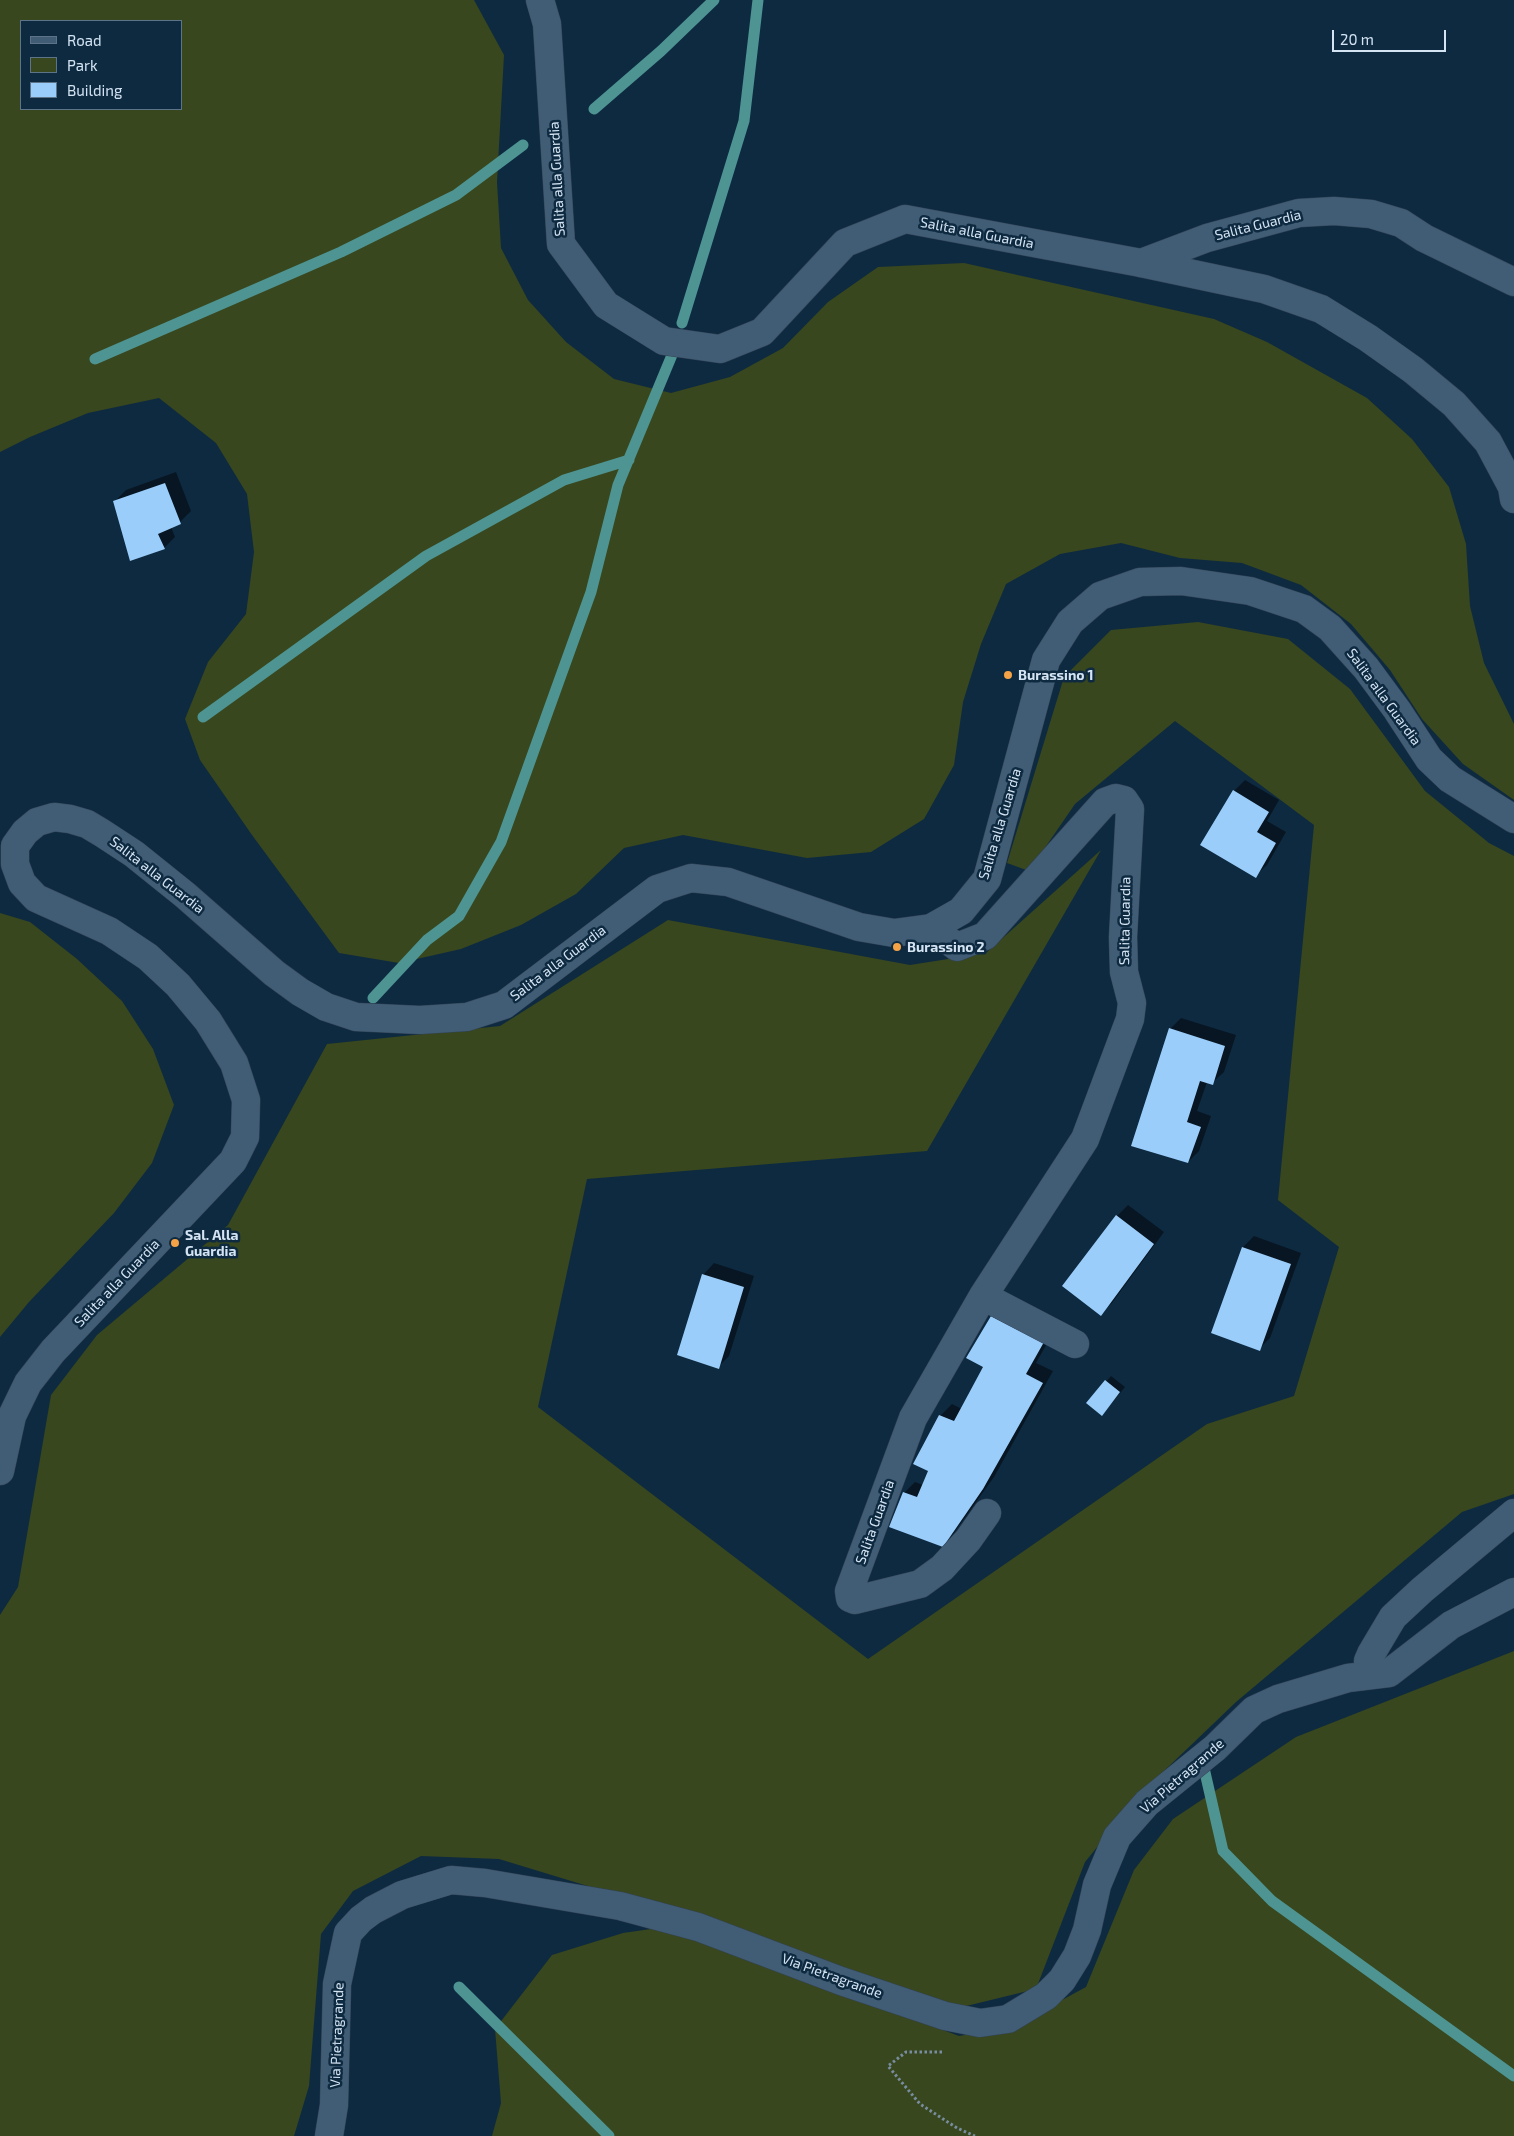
<!DOCTYPE html>
<style>
body{margin:0}
#map{position:relative;width:1514px;height:2136px;overflow:hidden;background:#0e2a40;font-family:"Exo 2",sans-serif}
canvas{display:block}
.legend{position:absolute;left:20px;top:20px;width:162px;height:90px;box-sizing:border-box;background:#0e2a40;border:1px solid #5d7488;margin:0;padding:6px 9px;list-style:none;font-size:15px;color:#d4e4f3}
.legend li{display:flex;align-items:center;gap:10px;height:25px}
.legend b{width:25px;border:1px solid #5d7488}
.scale{position:absolute;left:1332px;top:30px;width:114px;height:22px;box-sizing:border-box;border:2px solid #d4e4f3;border-top:0;padding-left:6px;font-size:15px;line-height:18px;white-space:nowrap;color:#d4e4f3;-webkit-text-stroke:4px #0e2a40;paint-order:stroke}
</style>
<div id="map">
<canvas width="1514" height="2136"></canvas>
<ul class="legend">
<li><b style="height:6px;background:#415d76"></b>Road</li>
<li><b style="height:14px;background:#38471e"></b>Park</li>
<li><b style="height:14px;background:#9bcdfa"></b>Building</li>
</ul>
<div class="scale">20 m</div>
</div>
<script>
const g = document.querySelector('canvas').getContext('2d');
g.lineJoin = 'round';
function fill(path, color) {
  g.fillStyle = color;
  g.fill(path, 'evenodd');
}
function poly(rows) {
  const path = new Path2D();
  for (const r of rows) {
    path.moveTo(r[0], r[1]);
    for (let i = 2; i < r.length; i += 2) path.lineTo(r[i], r[i + 1]);
  }
  return path;
}
function stroke(path, color, width, dash) {
  g.strokeStyle = color;
  g.lineWidth = width;
  g.lineCap = dash ? 'butt' : 'round';
  g.setLineDash(dash || []);
  g.stroke(path);
}
function drawText(font, color, halo, rows, align = 'center') {
  g.font = font + ' "Exo 2",sans-serif';
  g.lineWidth = 5;
  g.setLineDash([]);
  g.textBaseline = 'middle';
  g.strokeStyle = halo;
  g.fillStyle = color;
  for (const [text, x, y, turn = 0] of rows) {
    g.save();
    g.translate(x, y);
    g.rotate((+turn || 0) * Math.PI / 180);
    g.textAlign = isNaN(turn) ? turn : align;
    if (halo) g.strokeText(text, 0, 0);
    g.fillText(text, 0, 0);
    g.restore();
  }
}
const green = poly([
 [0,0,474,0,504,55,497,182,501,248,528,300,566,342,614,379,671,393,730,377,783,348,828,302,878,267,964,263,1214,319,1267,342,1367,398,1412,439,1449,487,1466,544,1470,606,1484,663,1514,724,1514,800,1463,764,1422,719,1390,670,1351,624,1301,585,1242,563,1180,558,1121,543,1060,554,1006,584,981,644,963,702,954,765,924,819,871,852,807,858,683,835,624,848,576,894,521,925,461,949,399,963,339,953,252,835,200,760,185,719,208,662,246,614,254,552,247,494,216,443,159,398,88,413,30,437,0,452],
 [21,21,181,21,181,109,21,109],
 [1198,622,1288,639,1350,689,1425,791,1489,843,1514,856,1514,1494,1462,1512,1236,1702,1142,1792,1085,1862,1036,1989,958,2008,673,1912,499,1859,421,1856,353,1891,321,1934,309,2086,294,2136,0,2136,0,1615,18,1587,51,1395,97,1335,228,1225,327,1044,500,1026,668,920,910,965,986,953,1101,850,927,1151,587,1179,538,1407,868,1659,1207,1424,1294,1396,1339,1247,1278,1200,1314,825,1175,721,1075,804,1029,871,1007,863,1064,677,1111,630],
 [0,913,30,922,77,959,122,1001,153,1049,174,1105,152,1163,114,1213,29,1302,0,1337],
 [1514,1651,1514,2136,492,2136,501,2103,495,2029,552,1955,623,1933,665,1927,959,2036,1012,2027,1086,1987,1134,1870,1173,1819,1296,1737]
]);
const shadow = poly([
 [176,472,191,511,180,522,171,527,175,537,164,548,115,501,126,490],
 [1245,780,1279,800,1267,821,1286,832,1267,865,1255,876,1234,791],
 [1181,1018,1236,1035,1224,1072,1212,1083,1207,1082,1197,1111,1211,1116,1199,1151,1188,1162,1170,1029],
 [1128,1205,1164,1232,1112,1303,1100,1314,1117,1216],
 [1254,1236,1301,1253,1270,1338,1259,1349,1243,1247],
 [714,1263,754,1276,729,1356,718,1367,703,1275],
 [1004,1306,1054,1331,1036,1363,1053,1371,994,1477,953,1534,942,1545,904,1493,915,1482,923,1485,930,1470,915,1463,940,1416,952,1404,962,1409,985,1367,992,1317],
 [1111,1376,1125,1387,1107,1409,1088,1403]
]);
const stream = poly([
 [594,109,661,51,714,0],
 [682,323,744,121,758,0],
 [95,359,341,252,456,195,523,145],
 [203,717,426,556,564,480,629,460],
 [373,998,427,940,459,916,501,842,591,592,618,485,672,355],
 [1204,1768,1223,1851,1272,1901,1514,2076],
 [459,1987,609,2136]
]);
const building = poly([
 [165,483,181,524,158,534,165,549,130,561,113,501],
 [1233,790,1269,812,1257,832,1276,843,1256,878,1200,845],
 [1169,1028,1225,1046,1213,1085,1200,1081,1187,1122,1201,1127,1188,1163,1131,1146],
 [1116,1215,1154,1244,1101,1316,1062,1286],
 [1242,1247,1291,1264,1260,1351,1211,1333],
 [702,1274,744,1287,719,1369,677,1355],
 [991,1316,1044,1342,1026,1374,1043,1383,983,1489,943,1547,889,1527,903,1492,917,1497,928,1471,913,1464,939,1415,954,1421,983,1367,966,1358],
 [1105,1380,1120,1392,1102,1416,1086,1403]
]);
const path = poly([
 [942,2052,906,2052,888,2066,920,2104,957,2128,975,2136]
]);
const street = poly([
 [1141,263,1207,238,1299,213,1334,211,1371,214,1401,223,1424,238,1514,282],
 [931,928,957,947,985,936,1105,802,1116,798,1124,800,1130,809,1123,937,1124,972,1132,1003,1130,1019,1085,1139,983,1296,913,1418,849,1591,850,1598,855,1600,920,1584,942,1568,968,1540,987,1513],
 [983,1296,1075,1344],
 [1372,1674,1368,1661,1371,1654,1393,1617,1422,1590,1514,1513],
 [329,2136,334,2105,337,1984,348,1933,361,1919,373,1910,402,1895,451,1880,485,1883,620,1906,698,1927,841,1981,945,2016,980,2023,1008,2019,1046,1996,1062,1980,1077,1956,1087,1930,1097,1885,1117,1837,1147,1803,1215,1748,1254,1710,1278,1699,1348,1678,1389,1673,1451,1625,1514,1592]
]);
const secondary = poly([
 [540,0,547,24,561,244,606,305,664,341,720,349,762,332,845,243,905,219,1141,263,1264,289,1321,309,1368,338,1413,370,1454,404,1488,442,1512,487,1514,499],
 [0,1471,12,1416,28,1383,53,1351,233,1161,245,1137,246,1100,234,1063,208,1021,178,985,148,957,109,931,36,898,22,883,15,864,15,846,25,832,37,822,54,817,70,819,87,824,102,833,134,854,185,895,274,973,300,992,326,1007,356,1017,420,1020,467,1017,504,1005,657,889,691,878,728,882,859,927,894,933,931,928,961,911,987,879,1046,660,1070,622,1100,596,1140,582,1181,581,1250,591,1304,609,1330,628,1366,668,1397,710,1429,759,1450,779,1514,819]
]);
const markers = [
 [1008,675,5,"#f5a346"],
 [897,947,5,"#f5a346"],
 [175,1243,5,"#f5a346"]
];
const streetNames = [
 ["Salita alla Guardia",557,179,-93],
 ["Salita Guardia",1258,225,-14],
 ["Salita alla Guardia",977,233,11],
 ["Salita alla Guardia",1384,697,54],
 ["Salita alla Guardia",1000,824,-73],
 ["Salita alla Guardia",157,875,38],
 ["Salita Guardia",1125,921,-89],
 ["Salita alla Guardia",558,963,-37],
 ["Salita alla Guardia",117,1283,-46],
 ["Salita Guardia",875,1522,-70],
 ["Via Pietragrande",1182,1776,-41],
 ["Via Pietragrande",832,1976,20],
 ["Via Pietragrande",337,2035,-88]
];
const poiNames = [
 ["Burassino 1",1018,675],
 ["Burassino 2",907,947],
 ["Sal. Alla",185,1235],
 ["Guardia",185,1251]
];
fill(green, '#38471e');
fill(shadow, '#0007');
stroke(stream, '#4e9492', 11);
fill(building, '#9bcdfa');
stroke(street, '#334457', 29);
stroke(secondary, '#334457', 29);
stroke(path, '#788d9f', 3, [2.5, 2.5]);
stroke(street, '#415d76', 28);
stroke(secondary, '#415d76', 28);
for (const [x, y, r, color] of markers) {
  const dot = new Path2D();
  dot.arc(x, y, r, 0, 2 * Math.PI);
  g.fillStyle = color;
  g.fill(dot);
  stroke(dot, '#0e2a40', 2);
}
drawText('14px', '#d4e4f3', '#0e2a40', streetNames);
drawText('bold 14px', '#d4e4f3', '#0e2a40', poiNames, 'left');
</script>
